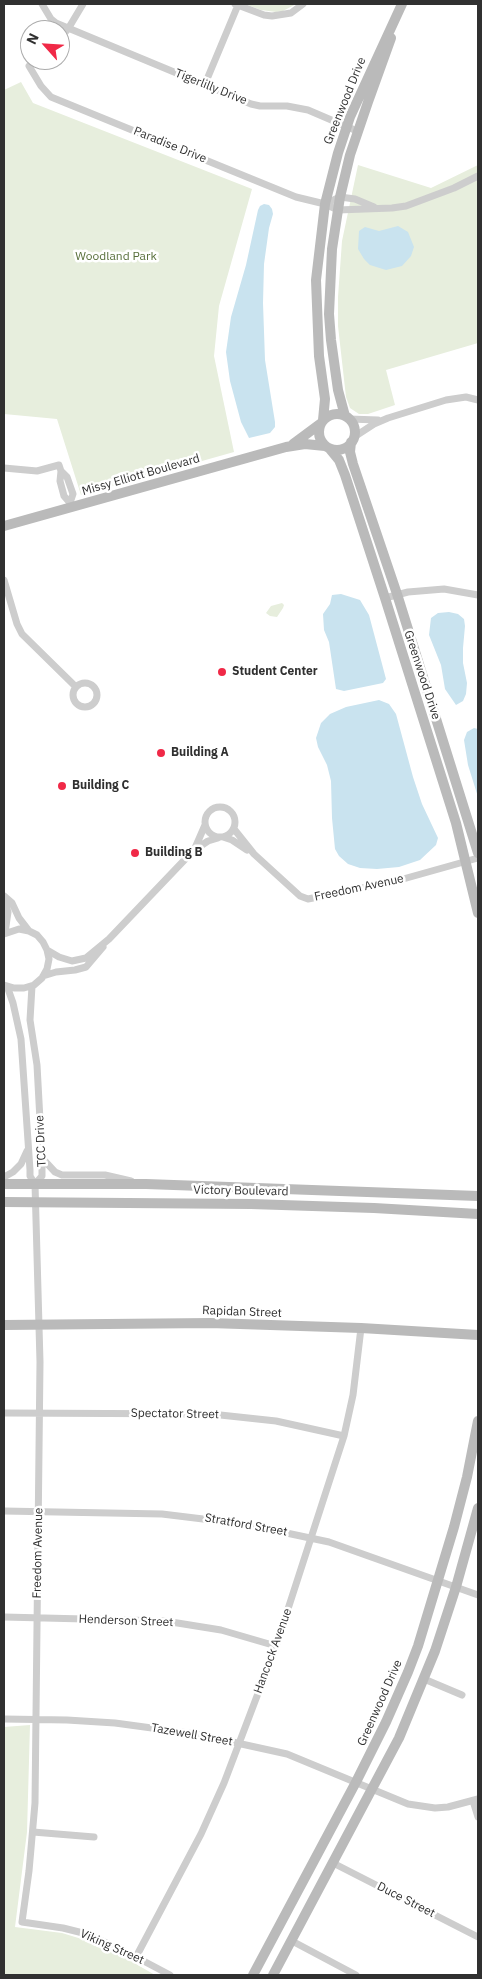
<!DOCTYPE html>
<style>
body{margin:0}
#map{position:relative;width:482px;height:1979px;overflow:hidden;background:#fff;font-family:"IBM Plex Sans",sans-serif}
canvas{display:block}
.frame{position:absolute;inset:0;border:5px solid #303030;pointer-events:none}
.north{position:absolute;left:20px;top:20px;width:50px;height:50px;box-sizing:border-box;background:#fff;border:1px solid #acacac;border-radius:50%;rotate:296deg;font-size:14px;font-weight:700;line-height:20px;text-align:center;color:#303030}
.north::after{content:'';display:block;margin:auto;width:18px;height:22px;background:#f02947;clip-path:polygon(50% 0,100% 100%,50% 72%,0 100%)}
</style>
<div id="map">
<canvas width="482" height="1979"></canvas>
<div class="frame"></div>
<div class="north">N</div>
</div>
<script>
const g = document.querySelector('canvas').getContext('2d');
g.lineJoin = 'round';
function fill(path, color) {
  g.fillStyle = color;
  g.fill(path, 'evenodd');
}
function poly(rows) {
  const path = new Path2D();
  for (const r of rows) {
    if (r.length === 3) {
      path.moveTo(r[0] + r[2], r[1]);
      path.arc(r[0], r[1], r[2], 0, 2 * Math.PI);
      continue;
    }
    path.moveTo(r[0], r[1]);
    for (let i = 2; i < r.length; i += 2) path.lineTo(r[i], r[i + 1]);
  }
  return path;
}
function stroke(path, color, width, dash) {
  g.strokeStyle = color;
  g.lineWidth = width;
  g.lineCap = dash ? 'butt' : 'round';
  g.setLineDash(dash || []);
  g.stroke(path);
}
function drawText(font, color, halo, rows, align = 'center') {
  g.font = font + ' "IBM Plex Sans",sans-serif';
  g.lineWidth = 5;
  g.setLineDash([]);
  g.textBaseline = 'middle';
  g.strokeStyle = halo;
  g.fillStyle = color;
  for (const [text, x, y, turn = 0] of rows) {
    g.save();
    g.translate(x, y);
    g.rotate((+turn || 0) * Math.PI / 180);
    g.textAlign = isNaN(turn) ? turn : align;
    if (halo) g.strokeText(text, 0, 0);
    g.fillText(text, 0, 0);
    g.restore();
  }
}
const green = poly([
 [245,4,296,4,283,11,276,12,261,10],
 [21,82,33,103,252,189,219,306,214,356,234,452,81,495,57,419,4,414,4,90],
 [358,165,431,188,478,165,478,343,386,370,395,405,368,414,359,414,350,408,346,397,338,326,338,297,342,241],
 [282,603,284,605,283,608,277,617,270,616,266,613,271,606],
 [30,1725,27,1832,15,1927,62,1933,85,1940,129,1960,155,1975,4,1975,4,1727]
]);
const water = poly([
 [264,204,269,205,272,209,273,214,269,228,264,264,263,303,265,360,275,422,275,427,270,433,249,438,241,422,230,381,226,352,231,317,246,265,258,210,260,206],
 [398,226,408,232,414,247,411,256,402,266,386,270,370,265,364,259,358,249,359,231,365,227,379,231],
 [341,594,360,600,369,615,386,679,383,683,344,691,336,689,329,642,324,630,323,614,330,604,332,595],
 [449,612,458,614,464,619,465,626,463,648,463,663,467,683,466,694,463,701,456,705,445,689,441,665,429,635,431,618,438,613],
 [379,700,389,704,396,714,413,777,422,804,438,838,436,845,420,860,399,867,377,869,360,868,348,864,339,856,335,849,332,818,331,781,327,765,318,747,316,738,321,723,330,714,346,707],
 [474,728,478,729,478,797,468,765,464,740,467,732]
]);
const street = poly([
 [42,4,51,19,56,23,251,104,260,106,287,106,308,110,357,131],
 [235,4,264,15,272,16,291,13,303,4],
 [60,38,68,29,83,4],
 [36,60,29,66,41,86,51,97,296,197,325,204,338,210,392,208,406,206,454,188,478,176],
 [205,84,238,5],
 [325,204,340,197,355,199,374,207],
 [349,419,378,420],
 [354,437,374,424,388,418,446,400,466,397,478,400],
 [4,468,37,471,59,465,61,471,60,481,64,496,70,503,73,494,67,477,61,471],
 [4,580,17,624,22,634,76,687],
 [385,598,408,592,444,589,478,595],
 [85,695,12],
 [220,822,15],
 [234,829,254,854,300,896,308,899,396,881,478,858],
 [223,837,232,840,247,850],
 [195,848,205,825],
 [4,896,12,903,19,918,29,931],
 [4,901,8,912,5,933],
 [4,934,19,929,29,931,37,935,43,942,47,950,49,959,47,969,42,978,34,985,24,988,14,988,4,985],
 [47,950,59,957,72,961,86,958,109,939,193,851,208,841,218,838],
 [43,976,56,972,75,970,86,967,103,947],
 [7,986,13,1003,21,1039,30,1170,30,1176,35,1184,40,1362,35,1803,29,1871,22,1922,63,1928,87,1934,136,1957,170,1975],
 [32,986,30,1020,37,1065,42,1157,42,1176,35,1184],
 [42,1158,55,1172,62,1175,105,1175,131,1181],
 [4,1177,13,1172,21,1164,27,1151],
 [4,1413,211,1414,276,1421,344,1436],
 [4,1511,162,1514,244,1524,329,1542,478,1595],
 [4,1617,165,1621,221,1630,276,1646],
 [424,1679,462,1695],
 [4,1719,67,1720,115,1723,196,1734,287,1754,408,1804,435,1808,448,1807,478,1799],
 [473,1801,478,1817],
 [33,1832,94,1837],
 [333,1863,478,1937],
 [292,1941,356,1975],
 [136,1957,201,1834,224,1783,276,1646,344,1436,353,1395,361,1328]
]);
const secondary = poly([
 [337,432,18],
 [345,416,338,390,331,340,329,314,332,249,340,197,350,155,368,102,391,38],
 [323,420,325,399,319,356,316,280,325,204,338,153,350,117,402,4],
 [351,442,350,452,353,464,397,594,478,853],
 [293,444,320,424],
 [330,449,339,460,345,475,385,598,456,823,478,913],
 [4,526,286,447,305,444,325,446],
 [4,1184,146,1184,478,1196],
 [4,1202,251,1204,374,1208,478,1214],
 [4,1325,210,1323,361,1328,478,1335],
 [253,1975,356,1782,386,1722,408,1672,418,1646,454,1527,467,1477,478,1421],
 [273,1975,399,1738,435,1651,456,1587,478,1508]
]);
const markers = [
 [222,672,5,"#f02947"],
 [161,753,5,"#f02947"],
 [62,786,5,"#f02947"],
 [135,853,5,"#f02947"]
];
const streetNames = [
 ["Tigerlilly Drive",211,87,22],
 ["Greenwood Drive",345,101,-68],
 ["Paradise Drive",170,145,22],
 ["Missy Elliott Boulevard",141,475,-16],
 ["Greenwood Drive",422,675,72],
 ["Freedom Avenue",359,888,-12],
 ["TCC Drive",41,1141,-93],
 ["Victory Boulevard",241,1191,1],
 ["Rapidan Street",242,1312,2],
 ["Spectator Street",175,1414,1],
 ["Stratford Street",246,1525,10],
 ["Freedom Avenue",38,1553,-89],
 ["Henderson Street",126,1621,2],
 ["Hancock Avenue",273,1651,-70],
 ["Greenwood Drive",380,1703,-66],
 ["Tazewell Street",192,1735,10],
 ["Duce Street",406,1900,27],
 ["Viking Street",112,1947,24]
];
const parkNames = [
 ["Woodland Park",116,257]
];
const poiNames = [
 ["Student Center",232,672],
 ["Building A",171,753],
 ["Building C",72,786],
 ["Building B",145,853]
];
fill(green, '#e7eedd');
fill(water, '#c9e3ef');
stroke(street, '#cdcdcd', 7);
stroke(secondary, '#bababa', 10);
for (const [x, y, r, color] of markers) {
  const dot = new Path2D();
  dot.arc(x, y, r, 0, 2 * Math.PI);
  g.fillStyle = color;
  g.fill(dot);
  stroke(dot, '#fff', 2);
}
drawText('12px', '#303030', '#fff', streetNames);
drawText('12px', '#576f3a', '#fff', parkNames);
drawText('bold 12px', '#303030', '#fff', poiNames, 'left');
</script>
